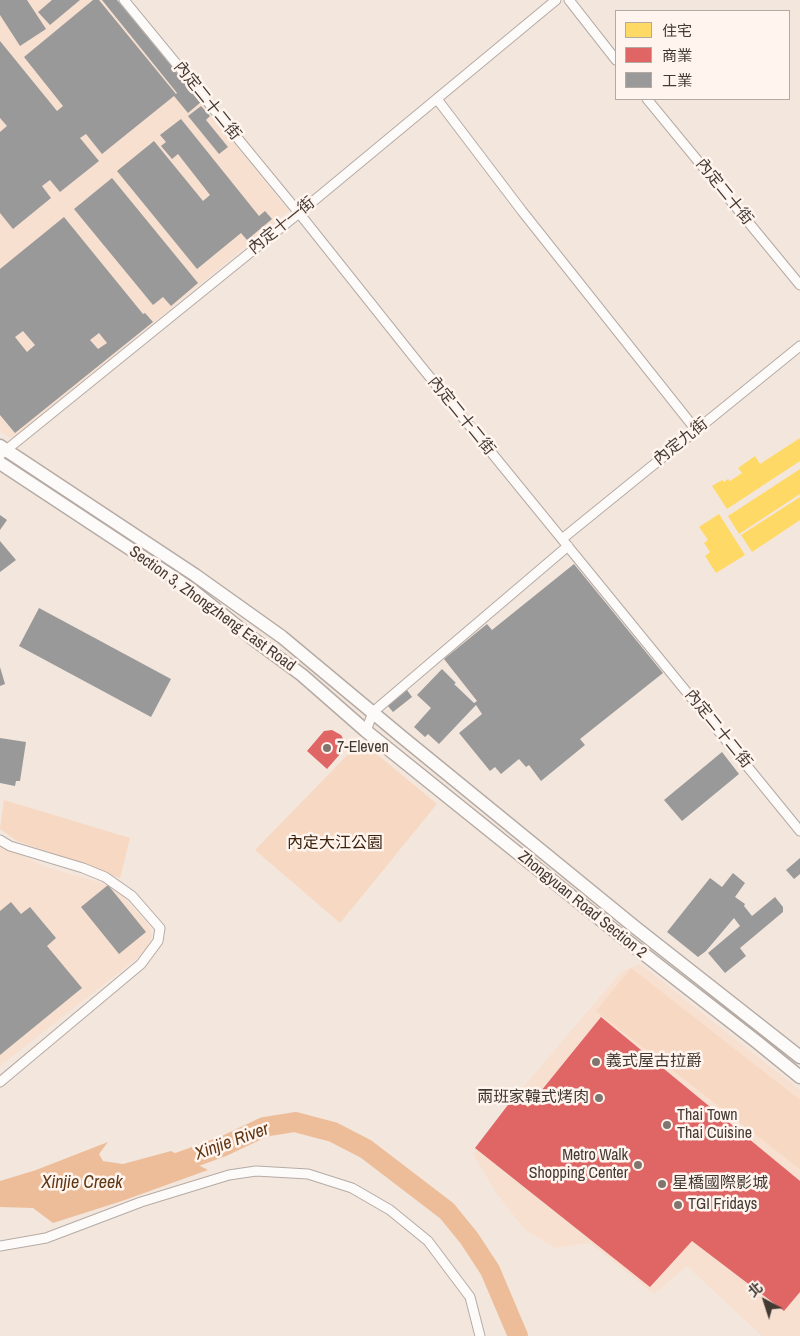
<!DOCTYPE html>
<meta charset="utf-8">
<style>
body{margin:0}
#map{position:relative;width:800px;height:1336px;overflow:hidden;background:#f3e6dd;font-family:"Archivo Narrow","Noto Sans TC",sans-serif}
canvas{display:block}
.legend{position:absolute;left:615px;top:10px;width:175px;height:90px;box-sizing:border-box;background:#fff5ee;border:1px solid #b4aaa4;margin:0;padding:6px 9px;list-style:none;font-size:15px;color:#443a34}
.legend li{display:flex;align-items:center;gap:10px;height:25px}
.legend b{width:25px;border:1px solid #b4aaa4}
.north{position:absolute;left:740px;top:1276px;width:50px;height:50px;-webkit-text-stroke:4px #fff5ee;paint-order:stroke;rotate:320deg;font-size:14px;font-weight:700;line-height:20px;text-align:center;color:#443a34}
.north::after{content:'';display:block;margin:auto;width:18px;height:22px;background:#443a34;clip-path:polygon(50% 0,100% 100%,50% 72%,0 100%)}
</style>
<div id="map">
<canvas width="800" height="1336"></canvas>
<ul class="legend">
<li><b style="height:14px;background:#ffd966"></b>住宅</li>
<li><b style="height:14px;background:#e06666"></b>商業</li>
<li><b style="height:14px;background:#999"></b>工業</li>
</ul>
<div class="north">北</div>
</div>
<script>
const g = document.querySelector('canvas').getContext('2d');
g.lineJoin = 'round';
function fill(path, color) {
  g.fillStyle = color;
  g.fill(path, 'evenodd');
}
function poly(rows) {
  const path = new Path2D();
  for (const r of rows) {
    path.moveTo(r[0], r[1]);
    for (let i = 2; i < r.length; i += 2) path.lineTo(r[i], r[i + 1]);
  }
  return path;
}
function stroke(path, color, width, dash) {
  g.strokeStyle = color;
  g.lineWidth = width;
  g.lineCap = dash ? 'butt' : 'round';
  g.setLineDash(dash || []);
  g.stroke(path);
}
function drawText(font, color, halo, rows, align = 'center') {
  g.font = font + ' "Archivo Narrow","Noto Sans TC",sans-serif';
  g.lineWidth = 5;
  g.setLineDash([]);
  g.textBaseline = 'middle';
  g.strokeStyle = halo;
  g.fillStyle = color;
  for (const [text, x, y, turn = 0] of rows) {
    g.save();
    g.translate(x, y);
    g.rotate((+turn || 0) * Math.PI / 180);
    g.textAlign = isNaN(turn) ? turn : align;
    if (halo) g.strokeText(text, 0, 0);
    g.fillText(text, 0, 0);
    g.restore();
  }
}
const built = poly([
 [0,0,117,0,289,211,12,439,0,431],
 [0,845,46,867,102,883,118,891,148,924,152,936,145,952,0,1066],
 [640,964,800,1090,800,1336,762,1336,687,1266,654,1294,590,1243,555,1248,525,1230,497,1194,473,1154,519,1092,621,972]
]);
const green = poly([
 [361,741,437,804,340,923,255,850],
 [4,800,130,838,120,878,17,841,0,829],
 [631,968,800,1100,800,1169,596,1011]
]);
const water = poly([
 [108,1142,99,1154,103,1161,123,1164,171,1151,208,1170,122,1201,53,1223,33,1208,0,1207,0,1181,36,1170]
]);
const homes = poly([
 [800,438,800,461,727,509,712,486,722,480,724,482,728,479,730,481,742,473,738,468,755,456,760,464],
 [800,469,800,494,739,534,728,516],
 [800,497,800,520,752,552,741,535],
 [719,514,745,555,716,573,705,556,710,552,704,543,708,540,699,527]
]);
const shops = poly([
 [332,730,341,735,347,746,327,769,307,751,324,731],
 [601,1017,800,1181,800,1292,784,1311,692,1241,650,1287,475,1148,514,1097,528,1107]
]);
const industry = poly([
 [0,0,27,0,46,29,20,46,0,15],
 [52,0,80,0,50,25,38,12],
 [93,0,99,0,176,94,177,93,102,0,117,0,201,102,188,113,174,96,102,154,86,134,80,138,99,161,60,192,50,180,42,186,51,198,13,229,0,213,0,132,7,126,0,118,0,41,57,111,63,106,24,57],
 [201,106,210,116,206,120,228,147,219,154,188,116],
 [181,119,259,216,265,211,272,219,247,240,241,233,197,269,117,171,154,141,203,201,210,195,178,154,172,159,161,146,166,142,160,135],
 [112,178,198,283,171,306,163,297,153,305,74,209],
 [64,217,143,314,145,313,153,322,15,433,0,415,0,269],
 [23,331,35,345,27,352,15,337],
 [99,333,107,343,98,349,90,340],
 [0,515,7,520,0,530],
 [0,541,16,560,0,572],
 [574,564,663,673,580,739,585,745,541,781,529,765,526,767,519,759,501,774,495,767,490,771,459,733,482,714,476,705,439,744,428,734,425,737,414,727,431,708,417,695,442,669,456,683,454,684,474,703,477,701,444,659,487,624,492,630],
 [39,608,171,679,151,717,19,646],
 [0,667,5,684,0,686],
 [407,690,412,697,393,712,388,706],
 [0,738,26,742,20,781,16,781,15,786,0,783],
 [722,752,739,774,682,821,664,800],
 [800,858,800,874,794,879,786,870],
 [733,873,745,883,735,897,745,904,744,906,752,916,775,897,783,907,783,912,740,948,746,956,725,973,708,953,740,926,734,918,706,951,698,957,667,932,710,878,722,887],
 [108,885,146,932,119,954,81,907],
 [11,902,21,914,30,907,56,938,47,946,82,988,0,1055,0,911]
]);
const river = poly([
 [161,1169,224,1146,264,1127,295,1122,333,1132,366,1149,447,1211,469,1238,490,1270,518,1336]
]);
const minor = poly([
 [124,0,299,213,420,365,800,831],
 [569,0,616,60],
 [437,99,522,211,696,430],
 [647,99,800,285],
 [0,455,299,213,556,0],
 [562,539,800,346],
 [366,731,373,712,568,546],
 [0,840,10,846,83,868,105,877,132,896,160,928,158,941,141,964,0,1082],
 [0,1246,46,1238,141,1202,229,1175,256,1171,308,1174,352,1188,390,1210,428,1241,470,1297,480,1336]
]);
const secondary = poly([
 [0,446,195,575,282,637,402,737,636,928,800,1057],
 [0,463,188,587,252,638,302,675,366,731,453,801,626,940,757,1042,800,1077]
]);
const markers = [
 [327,748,5,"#81766f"],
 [596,1062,5,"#81766f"],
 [599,1098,5,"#81766f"],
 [667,1125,5,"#81766f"],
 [638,1165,5,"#81766f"],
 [662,1184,5,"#81766f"],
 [678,1205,5,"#81766f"]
];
const streetNames = [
 ["內定二十二街",207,101,51],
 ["內定二十街",724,192,51],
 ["內定十一街",282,226,-39],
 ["內定二十二街",461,416,51],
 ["內定九街",681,442,-39],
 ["Section 3, Zhongzheng East Road",212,609,36],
 ["內定二十二街",718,729,51],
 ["Zhongyuan Road Section 2",582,905,39]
];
const poiNames = [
 ["7-Eleven",337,748],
 ["義式屋古拉爵",606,1062],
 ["兩班家韓式烤肉",589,1098,"right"],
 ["Thai Town",677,1116],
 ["Thai Cuisine",677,1134],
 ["Metro Walk",628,1156,"right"],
 ["Shopping Center",628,1174,"right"],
 ["星橋國際影城",672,1184],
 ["TGI Fridays",688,1205]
];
const parkNames = [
 ["內定大江公園",335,844]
];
const waterNames = [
 ["Xinjie River",232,1142,-20],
 ["Xinjie Creek",82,1183]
];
fill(built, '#f7e0d0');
fill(green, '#f7d8c3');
fill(water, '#edbd9a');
fill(homes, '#ffd966');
fill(shops, '#e06666');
fill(industry, '#999');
stroke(river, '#edbd9a', 20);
stroke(minor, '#b5aba4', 11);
stroke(secondary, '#b5aba4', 15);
stroke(minor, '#fdfbfa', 9);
stroke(secondary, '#fdfbfa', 12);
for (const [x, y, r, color] of markers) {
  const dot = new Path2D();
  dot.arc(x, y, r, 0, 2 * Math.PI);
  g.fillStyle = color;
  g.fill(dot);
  stroke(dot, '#fff5ee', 2);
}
drawText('16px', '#443a34', '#fff5ee', streetNames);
drawText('16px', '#443a34', '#fff5ee', poiNames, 'left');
drawText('16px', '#3c220e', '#fff5ee', parkNames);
drawText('italic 18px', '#613715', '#fff5ee', waterNames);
</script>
